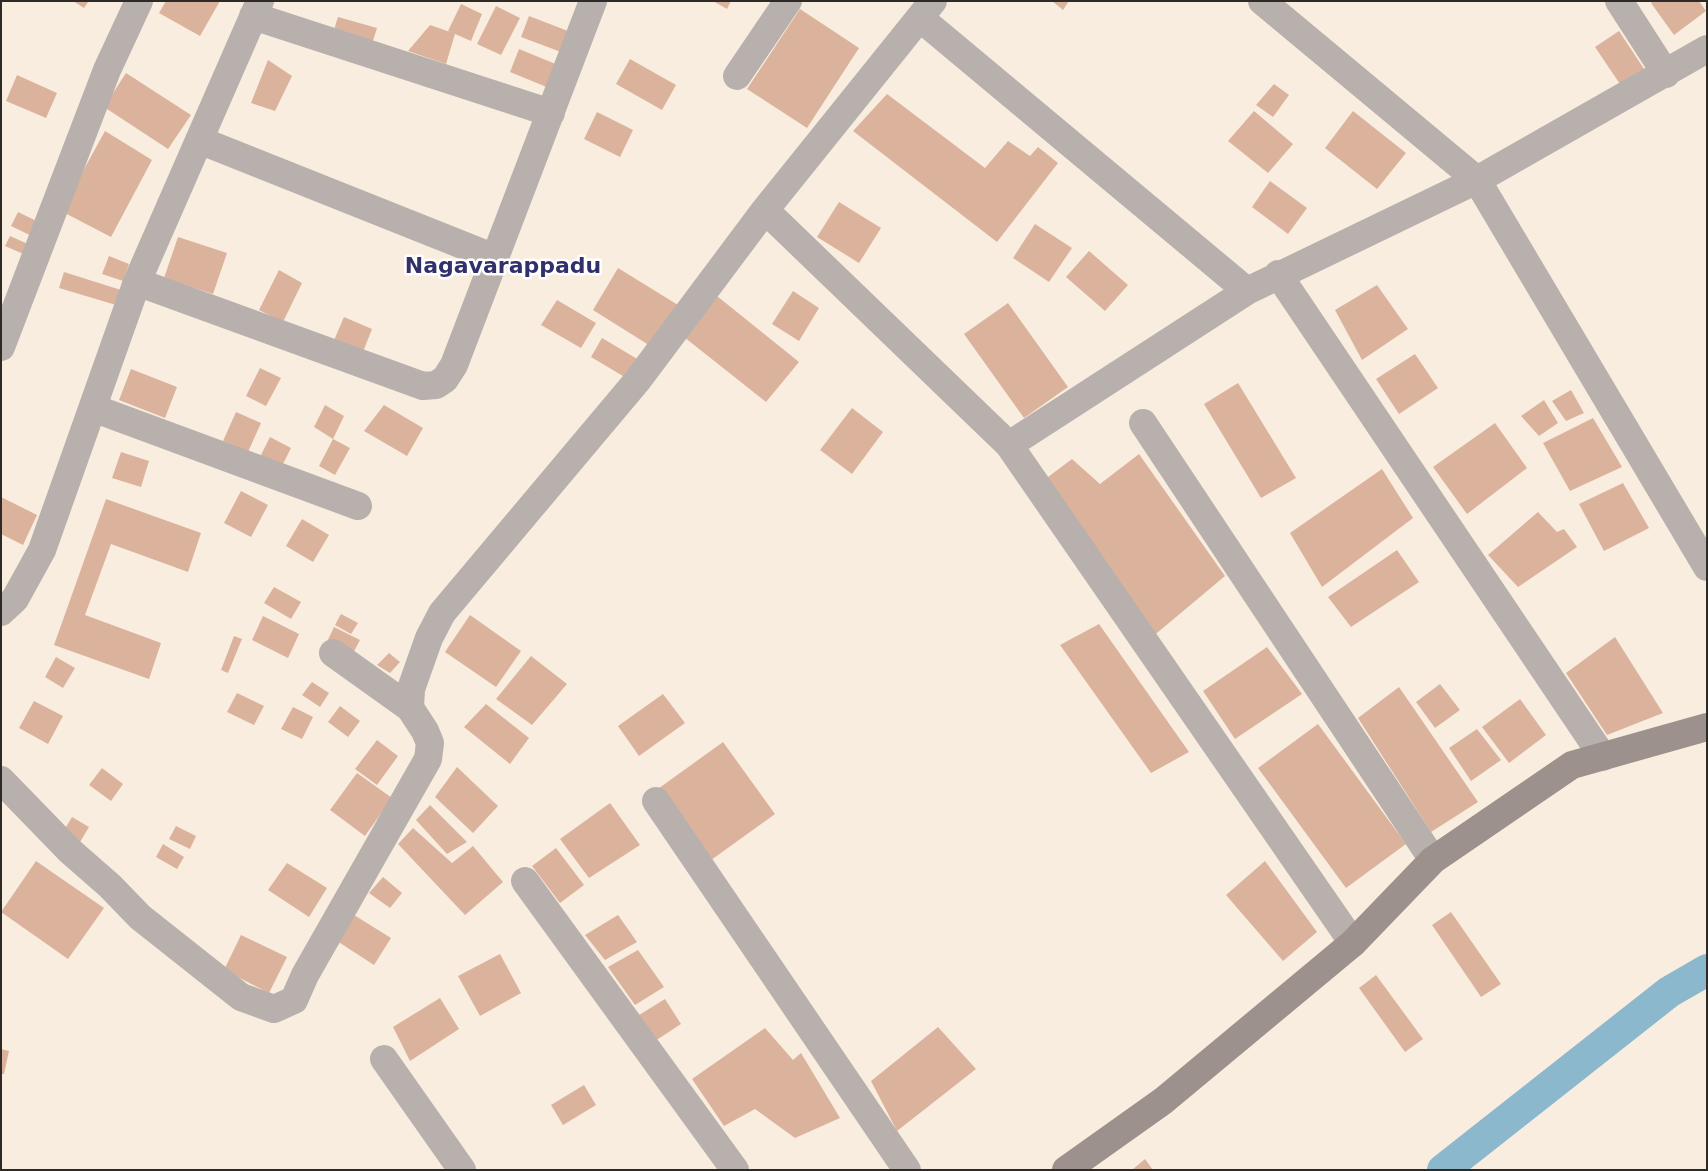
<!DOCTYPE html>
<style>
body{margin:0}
#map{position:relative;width:1708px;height:1171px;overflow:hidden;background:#f9eddf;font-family:"DejaVu Sans",sans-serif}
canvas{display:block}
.frame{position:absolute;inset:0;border:2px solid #2e2a25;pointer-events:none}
</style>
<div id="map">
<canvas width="1708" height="1171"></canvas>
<div class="frame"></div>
</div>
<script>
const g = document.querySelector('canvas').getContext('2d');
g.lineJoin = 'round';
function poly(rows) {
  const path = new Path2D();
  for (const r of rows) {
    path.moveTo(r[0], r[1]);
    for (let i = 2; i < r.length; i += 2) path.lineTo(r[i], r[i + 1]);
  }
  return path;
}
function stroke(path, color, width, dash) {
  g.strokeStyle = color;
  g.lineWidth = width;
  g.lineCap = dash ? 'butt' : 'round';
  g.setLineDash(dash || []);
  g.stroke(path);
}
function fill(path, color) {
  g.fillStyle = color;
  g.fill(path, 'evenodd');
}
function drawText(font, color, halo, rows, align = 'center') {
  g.font = font + ' "DejaVu Sans",sans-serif';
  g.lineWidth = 5;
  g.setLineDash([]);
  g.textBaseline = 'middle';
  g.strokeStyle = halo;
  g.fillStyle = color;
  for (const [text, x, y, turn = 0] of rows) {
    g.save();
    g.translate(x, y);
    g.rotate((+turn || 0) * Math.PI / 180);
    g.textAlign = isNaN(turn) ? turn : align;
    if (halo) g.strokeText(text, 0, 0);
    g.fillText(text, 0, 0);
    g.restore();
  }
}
const canal = poly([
 [1443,1170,1669,992,1707,970]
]);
const building = poly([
 [73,1,87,1,88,2,84,8],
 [166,1,220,1,200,36,159,13],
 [713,1,731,1,727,9],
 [1052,1,1069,1,1063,10],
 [1653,1,1699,1,1706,11,1674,35,1651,3],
 [461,4,482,14,471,41,455,34,446,64,408,51,430,25,453,33,448,31],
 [496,6,520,18,501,55,477,44],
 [800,9,859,48,807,128,747,89],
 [529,16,568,31,561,52,521,37],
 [338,17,377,28,366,63,327,52],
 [1619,31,1650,78,1626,93,1595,47],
 [519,49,558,65,549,88,510,72],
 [630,59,676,85,662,110,616,84],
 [268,60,292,76,275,111,251,103],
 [126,73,191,115,168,149,104,107],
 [17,75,57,93,46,118,6,101],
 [1274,84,1289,95,1273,117,1256,105],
 [887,94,985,168,1008,141,1030,156,1038,147,1058,163,997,242,853,131],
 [1254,111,1293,144,1268,173,1228,141],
 [1353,111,1406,153,1377,189,1325,148],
 [597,112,633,130,620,157,584,139],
 [105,131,152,160,111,237,61,211],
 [1270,181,1307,208,1288,234,1252,207],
 [839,202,881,228,859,263,817,237],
 [18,212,49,227,42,241,11,226],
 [1035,224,1072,248,1049,282,1013,258],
 [10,236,39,249,35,259,5,246],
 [178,237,227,253,213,294,164,278],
 [1089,251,1128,285,1105,311,1066,277],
 [109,256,129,264,123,281,102,274],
 [618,268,678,305,652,347,593,310],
 [279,270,302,283,283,322,259,310],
 [64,272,121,290,116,305,59,288],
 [1377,285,1408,329,1362,360,1335,310],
 [793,291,819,308,799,341,772,324],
 [717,296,799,362,766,402,684,337],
 [557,300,596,323,581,348,541,325],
 [1008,303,1068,387,1024,418,964,334],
 [344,317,372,329,361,357,332,345],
 [602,338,644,363,633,382,591,357],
 [1415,354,1438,388,1399,414,1376,379],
 [260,368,281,378,266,406,246,396],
 [131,369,177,387,165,418,119,400],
 [1238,383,1296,478,1261,498,1204,404],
 [1571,390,1584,413,1566,421,1552,401],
 [1544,400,1558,423,1539,436,1521,416],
 [325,405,344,416,333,439,314,427],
 [384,405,423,428,407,456,364,431],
 [852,408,883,432,852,474,820,450],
 [236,412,261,423,248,452,223,441],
 [1593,418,1622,467,1570,491,1543,443],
 [1495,423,1527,468,1467,514,1433,467],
 [270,437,291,448,280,470,259,459],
 [333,439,350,448,335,475,319,466],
 [121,452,149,461,141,487,112,478],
 [1139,454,1225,576,1151,638,1044,480,1072,459,1100,484],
 [1382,469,1413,518,1322,587,1290,533],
 [1623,483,1649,528,1604,551,1579,504],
 [241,491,268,505,251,537,224,523],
 [1,497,37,515,23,545,1,534],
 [106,499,201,533,188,572,111,544,85,615,161,643,149,679,54,645],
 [1538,512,1557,532,1564,529,1577,547,1518,587,1488,555],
 [302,519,329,535,313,562,286,546],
 [1397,550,1419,582,1351,627,1328,597],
 [274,587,301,602,291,619,264,603],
 [341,614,358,623,351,634,335,625],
 [470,615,521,651,496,687,445,652],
 [263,616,299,634,288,658,252,640],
 [1099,624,1189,752,1151,773,1060,645],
 [334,627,360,640,351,657,326,644],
 [234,636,242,639,228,673,221,670],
 [1615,637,1663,713,1607,735,1566,673],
 [1267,647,1302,694,1235,739,1203,691],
 [389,653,400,662,390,673,377,665],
 [531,656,567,684,532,725,496,699],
 [56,657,75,668,63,688,45,677],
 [312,682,329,693,320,707,302,695],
 [1440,684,1460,710,1435,728,1416,702],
 [1399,687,1478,802,1431,832,1358,718],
 [237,693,264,706,254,725,227,712],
 [663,694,685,723,639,756,618,726],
 [1520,699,1546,735,1509,763,1482,727],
 [34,701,63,716,48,744,19,728],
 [486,704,529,738,510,764,464,727],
 [340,706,360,721,348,737,328,722],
 [293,707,313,717,302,739,281,729],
 [1318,724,1406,844,1346,888,1258,768],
 [1477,729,1501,760,1471,781,1449,748],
 [377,740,398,756,377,785,355,769],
 [723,742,775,814,707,863,655,791],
 [457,767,498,806,473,833,435,797],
 [102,768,123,784,111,801,89,785],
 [357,773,392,798,365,836,330,810],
 [610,803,640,845,589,878,560,839],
 [430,805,467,842,447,854,416,820],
 [72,817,89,827,77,847,60,837],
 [176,826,196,836,190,849,169,839],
 [413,828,452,863,473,846,503,882,465,915,398,844],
 [163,844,184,857,177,869,156,857],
 [556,848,584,885,560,903,532,866],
 [36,861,104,908,68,959,1,912],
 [1265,861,1317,932,1283,961,1226,895],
 [287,863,327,888,309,917,268,890],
 [383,877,402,893,390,908,369,893],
 [1451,912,1501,984,1481,997,1432,925],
 [354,915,391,938,374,965,337,941],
 [618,915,637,942,605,960,585,935],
 [241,935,287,957,269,993,224,970],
 [638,950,664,987,635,1005,608,967],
 [500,954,521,993,480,1016,458,976],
 [1376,975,1423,1039,1405,1052,1359,988],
 [440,998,459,1029,410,1061,393,1027],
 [665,999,681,1024,655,1041,639,1015],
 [938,1027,976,1069,897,1131,871,1081],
 [765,1028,793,1060,801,1053,840,1118,795,1138,755,1109,724,1126,692,1079],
 [1,1049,9,1051,4,1074,1,1074],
 [584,1085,596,1105,563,1125,551,1105],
 [1145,1159,1153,1170,1132,1170]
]);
const street = poly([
 [1262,1,1477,180,1707,567],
 [1619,1,1666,74],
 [253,16,551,113],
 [920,18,1247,291],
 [737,76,788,1],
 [199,140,495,258],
 [765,210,1009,445,1353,943],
 [1278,274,1603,757],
 [137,282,423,386,436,385,445,379,454,365,593,1],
 [1,347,107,70,139,1],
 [93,408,358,506],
 [1143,423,1433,860],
 [1009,445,1247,291,1477,180,1707,49],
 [1,612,15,599,42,550,137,282,260,1],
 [333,653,410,708],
 [1,780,70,851,110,886,140,917,241,997,274,1009,294,1000,305,975,428,759,430,743,425,731,410,708,411,689,429,638,442,613,637,381,765,210,933,1],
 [656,801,907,1170],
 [525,881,735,1170],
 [384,1059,462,1170]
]);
const secondary = poly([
 [1066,1170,1163,1101,1353,943,1433,860,1572,765,1707,727]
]);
const districtNames = [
 ["Nagavarappadu",503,267]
];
stroke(canal, '#8cb8cd', 32);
fill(building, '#dbb39c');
stroke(street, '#b8b0ac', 28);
stroke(secondary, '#9c918c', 28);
drawText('bold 22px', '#32306b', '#fff', districtNames);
</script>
